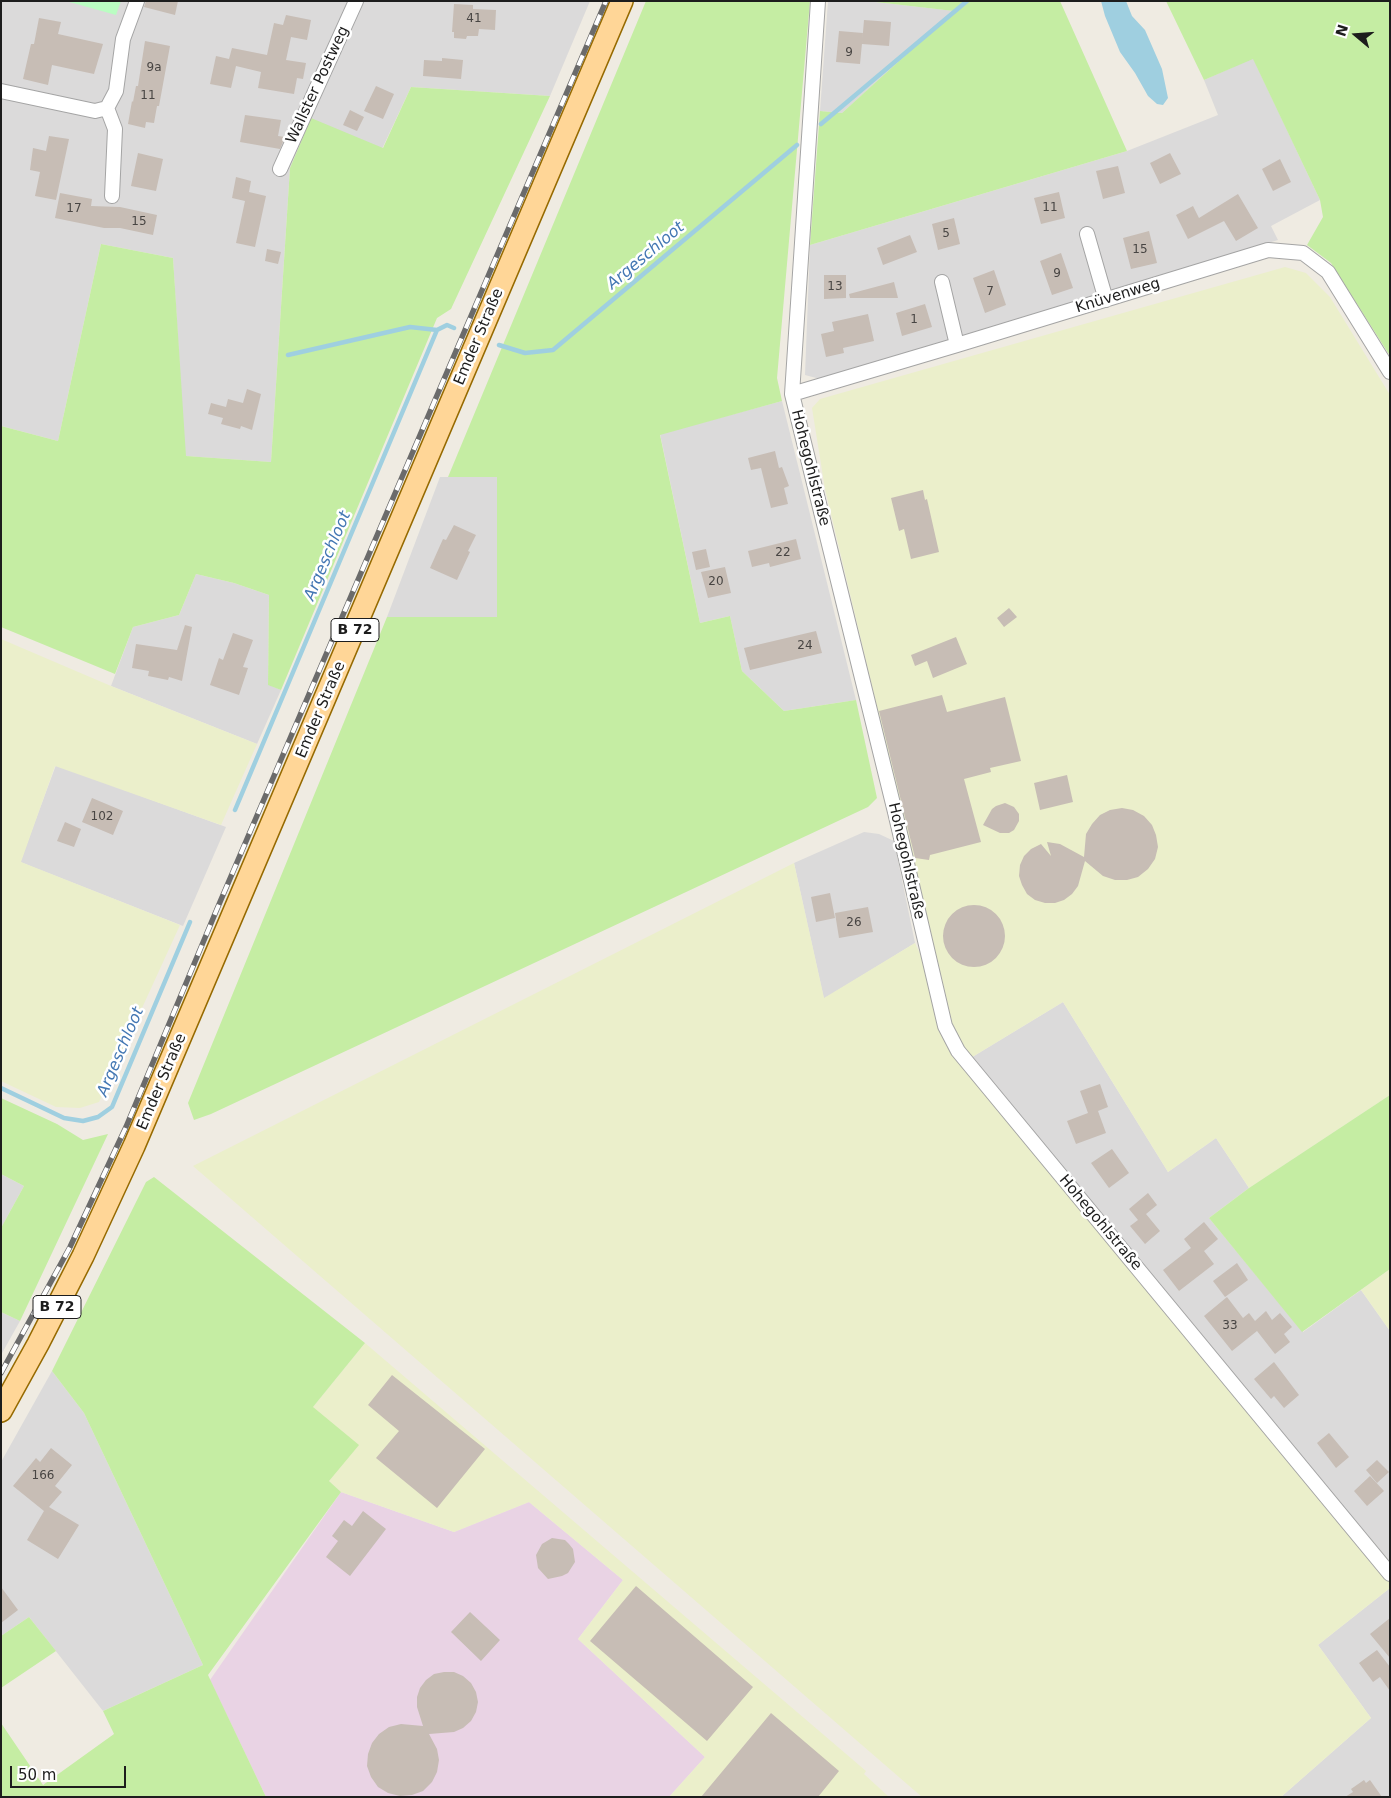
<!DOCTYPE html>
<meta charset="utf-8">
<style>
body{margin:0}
#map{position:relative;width:1391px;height:1798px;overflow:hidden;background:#efebe2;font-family:"DejaVu Sans",sans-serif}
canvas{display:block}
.frame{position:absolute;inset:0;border:2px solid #1d1d1d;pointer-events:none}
.north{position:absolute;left:1331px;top:10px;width:50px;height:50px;-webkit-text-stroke:4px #fff;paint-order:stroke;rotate:288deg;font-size:14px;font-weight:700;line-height:20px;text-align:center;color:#1d1d1d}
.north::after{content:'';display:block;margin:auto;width:18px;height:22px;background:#1d1d1d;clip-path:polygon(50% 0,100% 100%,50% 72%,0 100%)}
.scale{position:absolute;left:10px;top:1766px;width:116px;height:22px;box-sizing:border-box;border:2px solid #1d1d1d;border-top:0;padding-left:6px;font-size:15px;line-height:18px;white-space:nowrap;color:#1d1d1d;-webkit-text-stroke:4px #fff;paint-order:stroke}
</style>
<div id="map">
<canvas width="1391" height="1798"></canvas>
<div class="frame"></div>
<div class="north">N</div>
<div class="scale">50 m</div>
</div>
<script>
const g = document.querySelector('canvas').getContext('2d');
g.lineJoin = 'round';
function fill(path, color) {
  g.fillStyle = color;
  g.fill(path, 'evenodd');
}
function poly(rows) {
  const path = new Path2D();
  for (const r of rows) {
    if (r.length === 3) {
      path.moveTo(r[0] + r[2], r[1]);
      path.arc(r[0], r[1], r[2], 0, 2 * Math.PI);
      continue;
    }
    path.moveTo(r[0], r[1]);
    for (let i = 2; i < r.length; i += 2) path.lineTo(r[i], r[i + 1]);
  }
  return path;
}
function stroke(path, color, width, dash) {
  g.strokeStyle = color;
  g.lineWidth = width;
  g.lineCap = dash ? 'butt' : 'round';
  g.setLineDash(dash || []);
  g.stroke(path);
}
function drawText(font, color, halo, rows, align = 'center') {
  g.font = font + ' "DejaVu Sans",sans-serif';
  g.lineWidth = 5;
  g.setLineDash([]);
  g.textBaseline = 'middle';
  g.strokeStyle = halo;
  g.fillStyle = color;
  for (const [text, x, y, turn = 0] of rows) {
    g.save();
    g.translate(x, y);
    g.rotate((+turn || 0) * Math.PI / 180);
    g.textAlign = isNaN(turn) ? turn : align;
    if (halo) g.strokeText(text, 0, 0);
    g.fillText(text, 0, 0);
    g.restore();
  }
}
const residential = poly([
 [1,1,590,1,550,96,411,87,382,149,311,119,290,168,271,462,185,456,173,258,101,244,58,441,1,426],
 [828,1,867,1,955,11,842,113,820,111],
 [1253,58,1320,200,1271,226,1278,240,820,379,805,375,810,245,1127,151,1218,115,1204,80],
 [782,401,856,700,784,711,742,671,730,616,700,623,660,434],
 [440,477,497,477,497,617,387,617],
 [196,574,234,583,269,595,268,684,281,690,257,744,111,686,133,627,179,615],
 [56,765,226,827,183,926,20,862],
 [864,832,879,834,894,841,915,943,824,999,794,863],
 [1063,1002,1168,1172,1216,1138,1249,1188,1209,1218,1303,1332,1361,1290,1390,1331,1390,1562,969,1059],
 [1,1174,24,1186,1,1228],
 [1,1312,20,1321,1,1355],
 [52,1371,84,1413,203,1665,103,1711,29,1617,1,1636,1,1462],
 [1390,1588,1390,1797,1281,1797,1371,1718,1318,1645]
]);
const industrial = poly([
 [341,1492,454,1532,529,1502,623,1580,578,1639,705,1757,669,1797,266,1797,210,1680]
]);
const farmland = poly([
 [1285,267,1306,273,1330,297,1390,395,1390,1095,1249,1188,1216,1138,1168,1172,1063,1002,969,1059,1390,1562,1390,1588,1318,1645,1371,1718,1281,1797,922,1797,193,1166,794,863,824,998,915,943,952,1022,825,489,812,408,820,399],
 [1,639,111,686,257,744,221,825,55,766,21,862,180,925,99,1102,80,1108,56,1107,1,1081],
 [1390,1269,1390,1331,1361,1290],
 [365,1343,866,1771,864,1774,889,1797,669,1797,705,1757,578,1639,623,1580,529,1502,454,1532,341,1492,329,1481,313,1407]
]);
const grass = poly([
 [646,1,810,1,777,378,782,401,660,435,700,623,730,616,742,671,784,711,856,700,877,798,868,807,211,1114,194,1120,188,1103,387,617,497,617,497,477,448,477],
 [867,1,1060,1,1127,151,810,245,820,111,842,113,954,11],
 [1166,1,1390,1,1390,356,1331,263,1307,245,1323,217,1320,200,1253,59,1204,80],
 [411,87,550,96,451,309,437,318,281,690,268,685,269,595,234,583,196,574,179,615,133,627,115,674,1,627,1,426,58,441,101,244,173,258,186,456,271,462,290,168,311,118,383,148],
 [1390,1095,1390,1269,1302,1332,1209,1218,1249,1188],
 [1,1098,57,1124,83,1140,108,1134,20,1321,1,1312,1,1228,24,1186,1,1174],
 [154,1177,365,1343,313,1407,359,1445,329,1481,341,1492,208,1675,266,1797,1,1797,1,1723,43,1785,114,1734,103,1711,203,1665,84,1413,52,1371,146,1182],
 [29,1617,56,1651,1,1688,1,1636]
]);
const park = poly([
 [66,1,121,1,116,15]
]);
const water = poly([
 [1101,1,1126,1,1132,16,1145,30,1162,69,1168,98,1163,105,1157,104,1148,96,1135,73,1120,52,1105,16]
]);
const stream = poly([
 [821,124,967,1],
 [499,345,525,353,553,350,797,145],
 [288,355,410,327,437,330],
 [235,810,437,330,447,325,454,328],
 [1,1088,64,1118,83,1121,98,1117,112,1107,190,922]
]);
const building = poly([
 [146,1,178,1,175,15,144,7],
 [454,4,473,5,473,9,496,10,495,30,479,29,478,36,467,36,466,39,454,38,454,32,452,32],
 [286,15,311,20,307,40,291,37,286,60,306,63,303,79,297,78,294,94,258,88,261,72,236,66,231,88,210,84,216,56,229,59,232,48,267,55,274,23,283,25],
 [39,18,61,22,58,34,103,44,94,74,52,65,48,85,23,79,31,44,34,44],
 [864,20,891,22,889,46,862,44],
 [839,31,863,33,860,64,836,62],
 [145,41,170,46,159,106,157,106,154,123,146,122,145,128,128,124,132,101,133,102,136,86,138,86],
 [442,58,463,60,461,79,423,76,424,60,442,61],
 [376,86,394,94,383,119,364,111],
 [350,110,364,117,357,131,343,125],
 [245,115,281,120,278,136,285,137,280,149,240,142],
 [49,136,69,139,56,200,35,196,40,172,30,170,33,148,46,151],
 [138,153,163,159,156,191,131,186],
 [1170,153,1181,174,1160,184,1150,163],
 [1280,159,1291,182,1273,191,1262,169],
 [1118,166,1125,193,1103,199,1096,171],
 [236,177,251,181,249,192,266,196,255,247,236,243,245,201,232,198],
 [1059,192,1065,218,1041,224,1034,198],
 [60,193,92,199,91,206,120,207,157,215,153,235,120,228,104,228,55,218],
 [1238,194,1258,228,1236,241,1224,221,1188,239,1176,215,1193,206,1199,218],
 [954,218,960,244,938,250,932,224],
 [1149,231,1157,263,1131,269,1123,238],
 [910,235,917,252,883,265,877,248],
 [267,249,281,252,278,264,265,261],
 [1061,253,1073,288,1052,295,1040,261],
 [994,270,1006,305,985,313,973,278],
 [824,275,846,275,846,298,824,299],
 [894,282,898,298,850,298,849,294],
 [925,304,932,327,902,336,896,313],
 [868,314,874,341,843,348,844,353,826,357,821,334,834,331,832,322],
 [247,389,261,394,252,430,241,426,240,429,221,424,223,418,208,414,211,403,226,407,228,399,243,403],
 [775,451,779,468,782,467,789,486,784,488,788,504,771,508,761,468,751,470,748,458],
 [923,490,925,500,927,499,939,552,911,559,904,529,899,531,891,498],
 [454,525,476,535,468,551,470,552,457,580,430,568,443,539,446,540],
 [796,539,801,559,770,567,769,563,752,567,748,551],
 [706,549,710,567,696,570,692,552],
 [725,567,731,593,708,598,701,572],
 [1009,608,1017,617,1004,627,997,618],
 [185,625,192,627,182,681,169,677,168,680,148,676,149,671,132,668,136,644,177,650],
 [816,631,822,653,750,670,744,648],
 [233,633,253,640,243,667,248,668,239,695,210,685,219,658,223,660],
 [956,637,967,664,933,678,927,661,915,666,911,655],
 [942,695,947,712,1005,697,1021,761,990,768,991,772,964,779,981,842,930,855,929,860,915,858,879,711],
 [1067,775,1073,802,1040,810,1034,783],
 [92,798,123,811,113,835,82,822],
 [1005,803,1014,807,1019,814,1019,821,1014,830,1009,833,1000,833,983,825,992,809,996,806],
 [1122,808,1133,810,1144,816,1152,825,1156,835,1158,847,1155,859,1148,869,1138,877,1127,880,1115,880,1103,876,1085,861,1078,886,1072,894,1064,900,1055,903,1045,903,1035,900,1027,894,1022,885,1019,876,1020,865,1024,856,1031,849,1041,844,1051,856,1047,842,1060,844,1084,857,1086,834,1092,824,1100,815,1110,810],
 [65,822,81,829,74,847,57,841],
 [830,893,835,918,816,922,811,897],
 [974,936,31],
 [868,907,873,932,839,938,835,913],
 [1100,1084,1108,1107,1098,1111,1106,1133,1076,1144,1067,1121,1088,1113,1080,1091],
 [1112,1149,1129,1173,1109,1188,1091,1163],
 [1148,1193,1157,1205,1146,1214,1160,1231,1145,1244,1130,1226,1138,1220,1129,1209],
 [1204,1222,1218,1239,1204,1251,1214,1264,1179,1291,1163,1270,1191,1248,1184,1239],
 [1237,1263,1248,1280,1225,1297,1213,1281],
 [1227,1297,1243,1318,1249,1313,1255,1321,1266,1311,1272,1320,1280,1313,1292,1327,1284,1334,1290,1342,1275,1354,1257,1331,1232,1351,1204,1316],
 [1274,1362,1299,1395,1284,1408,1274,1396,1271,1399,1254,1379],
 [392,1375,485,1449,437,1508,376,1458,399,1431,368,1405],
 [1329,1433,1349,1457,1336,1468,1317,1443],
 [51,1448,72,1465,55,1486,62,1492,49,1507,79,1525,58,1559,27,1540,44,1511,13,1486,36,1458,40,1462],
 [1377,1460,1389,1472,1377,1483,1366,1470],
 [1370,1476,1384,1491,1367,1506,1354,1491],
 [363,1511,386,1529,350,1576,326,1557,338,1541,332,1536,344,1520,352,1526],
 [552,1538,565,1540,569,1544,573,1549,575,1562,568,1573,562,1576,548,1579,538,1568,536,1555,542,1544],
 [636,1586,753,1687,707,1741,590,1641],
 [1,1587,18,1610,1,1623],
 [470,1612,500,1640,481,1661,451,1632],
 [1390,1618,1390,1658,1370,1634],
 [1377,1650,1390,1667,1390,1691,1380,1677,1373,1682,1359,1663],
 [444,1672,454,1672,463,1676,471,1683,476,1692,478,1702,476,1712,471,1721,463,1728,454,1732,429,1734,437,1749,439,1760,437,1772,432,1782,423,1791,412,1795,400,1796,388,1793,378,1787,371,1777,367,1766,368,1754,372,1743,379,1734,389,1727,401,1724,423,1726,417,1707,417,1697,420,1688,426,1680,434,1674],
 [771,1713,839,1771,818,1797,701,1797],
 [1364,1780,1366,1783,1370,1780,1382,1797,1345,1797,1353,1792,1351,1789]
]);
const minor = poly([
 [818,1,792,394,895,812,945,1026,958,1051,1390,1574],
 [1,91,95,111,107,108,116,91,123,39,137,1],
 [107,108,115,129,112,196],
 [280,169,356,1],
 [1087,234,1106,300],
 [942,282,957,345],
 [792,394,957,345,1268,250,1303,253,1328,272,1390,372]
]);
const primary = poly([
 [1,1411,38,1344,83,1256,134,1146,622,1]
]);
const rail = poly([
 [1,1373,70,1247,126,1127,217,909,606,1]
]);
const numberNames = [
 ["41",474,19],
 ["9",849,53],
 ["9a",154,68],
 ["11",148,96],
 ["11",1050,208],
 ["17",74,209],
 ["15",139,222],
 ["5",946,234],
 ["15",1140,250],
 ["9",1057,274],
 ["13",835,287],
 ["7",990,292],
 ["1",914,320],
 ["22",783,553],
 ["20",716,582],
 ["24",805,646],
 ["102",102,817],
 ["26",854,923],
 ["33",1230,1326],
 ["166",43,1476]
];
const shields = [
 [355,630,48],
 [57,1307,48]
];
const shieldNames = [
 ["B 72",355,630],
 ["B 72",57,1307]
];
const streetNames = [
 ["Wallster Postweg",318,85,-65],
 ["Knüvenweg",1118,296,-17],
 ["Emder Straße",479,337,-67],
 ["Hohegohlstraße",810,468,76],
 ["Emder Straße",321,710,-67],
 ["Hohegohlstraße",906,861,77],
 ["Emder Straße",162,1082,-67],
 ["Hohegohlstraße",1100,1223,50]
];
const waterNames = [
 ["Argeschloot",646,256,-40],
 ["Argeschloot",328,556,-67],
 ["Argeschloot",121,1052,-67]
];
fill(residential, '#dbdada');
fill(industrial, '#e9d3e4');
fill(farmland, '#ebefcb');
fill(grass, '#c5eda3');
fill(park, '#bafdc2');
fill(water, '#9fcfe0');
stroke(stream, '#9fcfe0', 4.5);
fill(building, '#c7bdb5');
stroke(minor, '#a4a4a4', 16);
stroke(primary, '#966a00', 24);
stroke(minor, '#fff', 14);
stroke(primary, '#ffd697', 21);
stroke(rail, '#6b6b6b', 5.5);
stroke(rail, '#fff', 4, [11]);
drawText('12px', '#484543', null, numberNames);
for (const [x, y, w] of shields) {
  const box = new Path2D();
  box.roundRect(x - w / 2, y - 11.5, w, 23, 4);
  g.fillStyle = '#fff';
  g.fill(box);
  stroke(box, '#1d1d1d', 1);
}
drawText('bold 14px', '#1d1d1d', null, shieldNames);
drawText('15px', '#1d1d1d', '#fff', streetNames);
drawText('italic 16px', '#4377b3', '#fff', waterNames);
</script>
